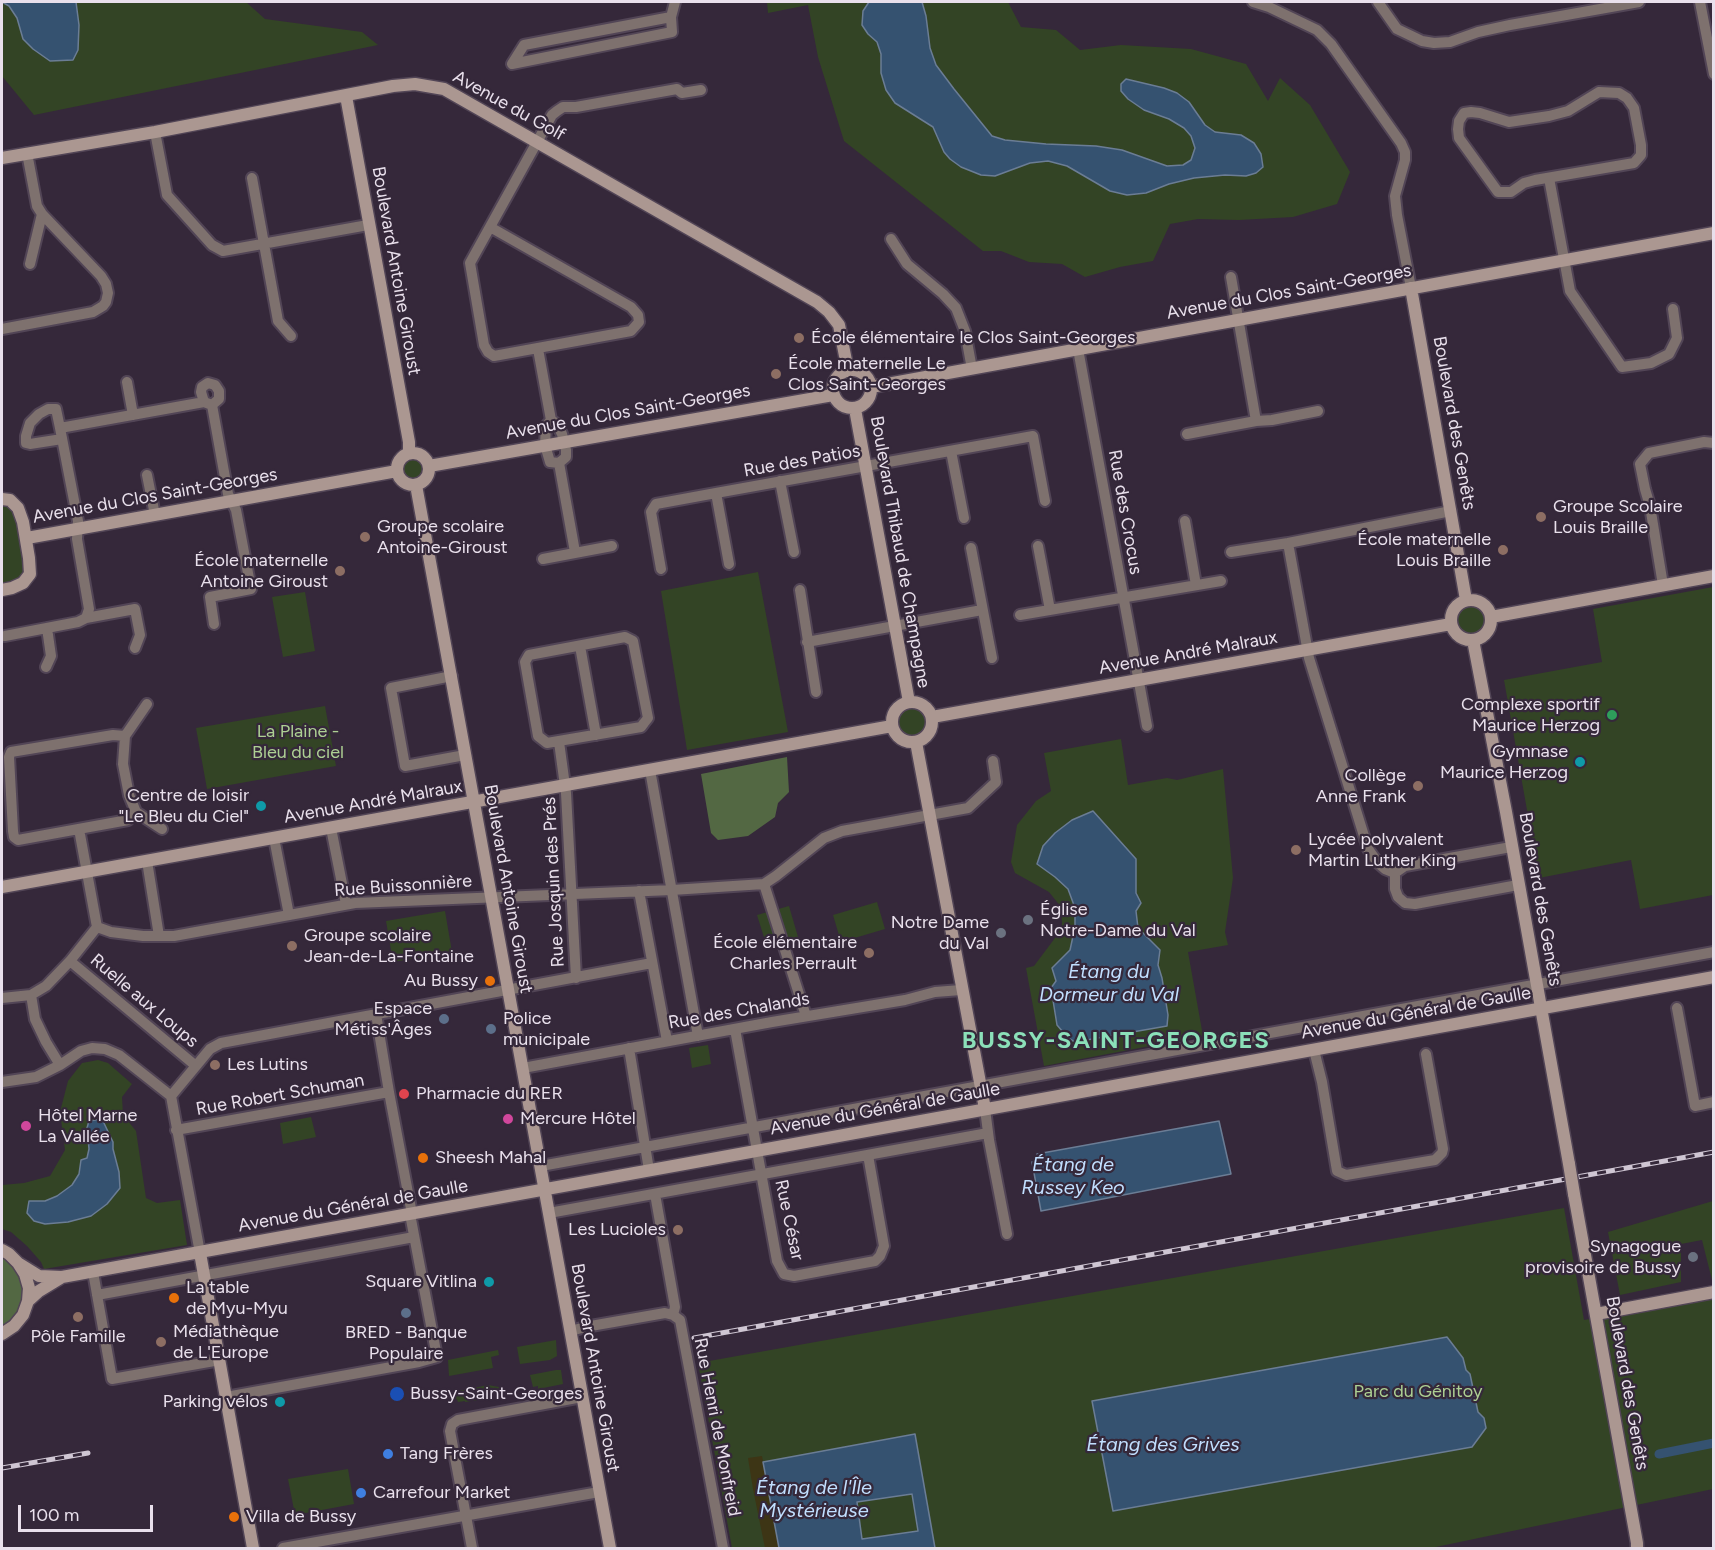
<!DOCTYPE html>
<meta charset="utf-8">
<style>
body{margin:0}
#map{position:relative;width:1715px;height:1550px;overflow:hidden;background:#35283a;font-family:Figtree,sans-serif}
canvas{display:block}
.frame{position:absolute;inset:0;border:3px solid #e9e0ec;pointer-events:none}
.scale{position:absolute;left:18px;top:1505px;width:135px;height:27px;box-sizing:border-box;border:3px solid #e9e0ec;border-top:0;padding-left:8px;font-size:18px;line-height:21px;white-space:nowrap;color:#e9e0ec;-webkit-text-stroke:4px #35283a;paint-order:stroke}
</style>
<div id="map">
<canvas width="1715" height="1550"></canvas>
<div class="frame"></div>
<div class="scale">100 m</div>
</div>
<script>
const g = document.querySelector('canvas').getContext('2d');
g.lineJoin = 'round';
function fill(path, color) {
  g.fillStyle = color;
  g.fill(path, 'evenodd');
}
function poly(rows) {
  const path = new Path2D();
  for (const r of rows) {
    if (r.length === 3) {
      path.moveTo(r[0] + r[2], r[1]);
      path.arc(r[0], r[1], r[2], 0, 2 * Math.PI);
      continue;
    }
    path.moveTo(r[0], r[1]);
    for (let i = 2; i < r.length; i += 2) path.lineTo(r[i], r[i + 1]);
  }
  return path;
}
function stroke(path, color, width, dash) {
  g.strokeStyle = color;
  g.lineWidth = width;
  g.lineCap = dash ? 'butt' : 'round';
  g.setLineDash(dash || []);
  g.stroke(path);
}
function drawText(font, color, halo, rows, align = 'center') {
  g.font = font + ' Figtree,sans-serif';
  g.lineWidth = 4.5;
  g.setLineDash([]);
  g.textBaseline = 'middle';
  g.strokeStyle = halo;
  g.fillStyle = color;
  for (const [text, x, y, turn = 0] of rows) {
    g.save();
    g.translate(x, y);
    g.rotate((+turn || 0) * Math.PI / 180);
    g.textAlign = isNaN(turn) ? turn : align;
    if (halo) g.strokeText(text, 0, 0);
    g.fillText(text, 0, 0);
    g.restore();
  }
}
const green = poly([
 [2,2,246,2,265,19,362,32,378,45,34,115,2,76],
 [767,2,1008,2,1021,27,1056,30,1080,50,1121,45,1191,49,1246,64,1268,101,1280,78,1310,105,1350,172,1337,204,1293,217,1239,220,1198,219,1170,224,1153,261,1120,267,1085,277,1062,264,1029,262,1001,251,983,251,844,141,818,57,808,5,768,13],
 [413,469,11],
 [2,503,8,504,16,513,26,567,24,576,18,581,2,587],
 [758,572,788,732,687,750,661,591],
 [1713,587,1713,895,1640,909,1631,860,1539,878,1504,680,1602,662,1593,609],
 [305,592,315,651,283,657,272,597],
 [1470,621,15],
 [325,706,336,766,207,789,196,728],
 [912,722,14],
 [1121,739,1128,785,1167,778,1177,780,1223,769,1233,878,1225,932,1228,945,1188,952,1203,1036,1044,1066,1026,968,1034,966,1058,934,1062,924,1061,907,1049,892,1015,873,1011,862,1017,825,1036,801,1051,791,1044,753],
 [877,902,885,929,841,942,833,915],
 [789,906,798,937,767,947,757,915],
 [445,911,452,952,393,962,386,921],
 [708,1045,711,1064,692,1068,689,1048],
 [98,1060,108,1063,132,1084,122,1097,123,1115,136,1131,146,1198,157,1203,180,1200,187,1245,44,1269,41,1262,27,1246,11,1232,2,1229,2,1185,24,1183,50,1176,65,1150,60,1112,68,1081,82,1063],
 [311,1117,316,1137,283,1144,280,1123],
 [1713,1201,1713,1279,1712,1280,1702,1240,1681,1244,1681,1282,1620,1295,1608,1232],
 [1564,1208,1584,1320,1713,1297,1713,1489,1431,1548,732,1548,698,1363],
 [556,1340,557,1356,550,1360,520,1364,517,1347],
 [498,1350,499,1355,491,1357,493,1368,449,1376,448,1360],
 [556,1370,561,1370,563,1384,538,1389,538,1386,533,1387,530,1375],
 [488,1385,499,1387,500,1392,491,1393,491,1398,465,1402,465,1401,458,1402,457,1399,449,1401,449,1393],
 [348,1469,354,1504,295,1515,288,1479]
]);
const forest = poly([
 [787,757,789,792,778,803,775,817,748,836,718,840,711,833,701,774],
 [2,1255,19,1271,24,1290,23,1300,20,1309,14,1318,2,1328]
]);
const sand = poly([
 [762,1456,779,1548,765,1548,753,1489,748,1458]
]);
const water = poly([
 [2,2,76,2,79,25,78,50,73,60,50,61,33,49,23,39,17,18,9,6,2,2],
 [869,2,922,2,926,16,930,48,936,65,954,89,992,136,1005,140,1046,144,1096,146,1122,150,1167,166,1183,165,1191,160,1195,148,1191,136,1184,128,1169,119,1144,110,1128,99,1121,91,1121,84,1126,79,1164,88,1177,93,1189,102,1205,125,1215,132,1241,135,1254,143,1261,154,1263,167,1256,173,1246,176,1225,175,1194,178,1169,184,1146,193,1127,195,1110,191,1067,166,1048,161,1030,163,995,176,981,175,961,167,950,159,944,152,933,127,895,103,886,90,881,73,881,54,877,42,868,34,862,25,863,11,869,2],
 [1093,811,1136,859,1136,893,1141,903,1136,911,1138,928,1160,950,1158,965,1162,978,1168,1015,1167,1026,1075,1042,1068,1038,1057,1025,1051,988,1056,981,1052,968,1070,950,1075,927,1075,908,1068,889,1055,877,1037,864,1043,846,1055,833,1072,820,1093,811],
 [102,1119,113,1142,113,1149,119,1172,120,1188,107,1204,91,1216,68,1222,45,1224,34,1221,27,1213,29,1201,45,1201,57,1196,72,1185,79,1174,81,1160,87,1158,89,1149,87,1128,89,1121,102,1119],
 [1219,1121,1231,1174,1041,1211,1032,1162,1039,1161,1037,1154,1219,1121],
 [1447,1337,1463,1358,1466,1370,1470,1374,1478,1412,1484,1418,1486,1428,1472,1447,1113,1511,1092,1401,1447,1337],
 [915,1434,935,1548,779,1548,763,1462,915,1434],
 [912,1494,918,1531,862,1539,857,1502,912,1494]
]);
const canal = poly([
 [1659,1454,1714,1443]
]);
const street = poly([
 [1253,2,1269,7,1317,30,1331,44,1401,143,1405,152,1405,160,1395,196,1397,215,1411,288],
 [1378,2,1397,29,1422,41,1434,43,1450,42,1478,32,1510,25,1639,2],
 [1700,2,1714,74],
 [671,17,672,32,512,64,524,45,671,17],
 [671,17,675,2],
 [1599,92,1619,93,1627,98,1634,108,1641,145,1641,155,1634,163,1535,180,1524,183,1511,192,1498,192,1459,138,1458,129,1459,121,1464,113,1471,112,1480,113,1509,122,1549,116,1568,111,1599,92],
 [155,132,167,195,212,245,223,251,368,225],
 [252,178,278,321,291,336],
 [1549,178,1570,291,1622,367,1651,363,1669,354,1677,338,1673,309],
 [490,227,631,307,638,315,639,322,631,331,494,356,488,352,484,345,470,263,552,115,557,111,563,107,576,107,677,89,682,93,701,90],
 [891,239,907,264,943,294,956,308,965,331,972,369],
 [30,264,42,214],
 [1231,277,1256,421],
 [2,329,93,312,103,306,106,302,108,293,106,284,101,276,42,214,37,206,27,153],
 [538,349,551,420],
 [1078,349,1147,726],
 [127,382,133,415],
 [204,402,201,392,202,387,208,383,215,385,219,391,219,399,212,405],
 [551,420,557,424,562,434,566,450,566,457,559,463,550,462,545,445,546,426,551,420],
 [60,428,56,409,48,409,39,414,30,423,26,436,26,443,30,444,62,439],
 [1187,434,1256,421,1272,420,1318,411],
 [951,451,964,518],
 [559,463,575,552],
 [147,475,155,515],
 [780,481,794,552],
 [716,493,729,564],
 [1185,521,1196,585],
 [1288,543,1309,658,1368,849,1378,863,1385,869,1395,873],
 [1038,546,1050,610],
 [971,548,992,658],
 [1231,552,1288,543,1451,511],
 [543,559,612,546],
 [661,569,651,512,656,504,716,493,1033,436,1045,501],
 [1663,585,1650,506,1645,489,1640,464,1649,453,1704,442,1714,443],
 [800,590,816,692],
 [1020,615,1221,581],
 [86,618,135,609,140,635,135,648],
 [5,636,78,622,86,618,89,609,77,539,78,521,60,428,204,402,212,405,228,494,236,510,251,589,210,597,214,624],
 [625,637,633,641,648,718,644,723,641,727,547,743,538,736,525,662,529,655,625,637],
 [807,642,982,610],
 [580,646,596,735],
 [46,667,51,656,47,628],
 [452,676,391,688,405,766,465,755],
 [113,735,125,736,123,764,129,795,136,812,128,820,18,840,14,837,13,831,9,757,11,752,113,735],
 [125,736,147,704],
 [559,742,566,793,576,978],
 [650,770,698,1036],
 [136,812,162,829],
 [331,828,346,904],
 [79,829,97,927],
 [274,838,289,915],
 [147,861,159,936],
 [1395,873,1395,889,1398,897,1405,903,1415,904,1518,885],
 [1395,873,1405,866,1511,847],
 [764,884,806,1016],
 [639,891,667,1041],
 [97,927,111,932,143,936,174,936,355,903,672,890,764,884,776,876,824,838,842,831,968,808,996,782,993,761],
 [70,961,196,1066],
 [31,995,35,1019,46,1042,60,1065],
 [2,998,31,995,46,986,70,961,97,927],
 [1677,1008,1695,1106,1714,1102],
 [376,1014,389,1092,412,1214],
 [735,1029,777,1261,784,1274,794,1276,875,1261,880,1256,884,1246,868,1155],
 [629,1048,649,1170],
 [1314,1050,1322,1082,1336,1165,1337,1171,1346,1175,1435,1160,1442,1153,1443,1149,1426,1054],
 [523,1068,772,1022,905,1000,935,992,961,990],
 [2,1082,36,1077,60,1065,81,1051,92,1048,105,1049,119,1055,171,1096,200,1253],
 [171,1096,210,1049,221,1043,652,963],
 [985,1109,989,1140,1007,1234],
 [176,1130,389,1092],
 [541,1166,1714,952],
 [655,1194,675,1307,673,1315],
 [549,1213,988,1133],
 [93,1272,112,1379,220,1360],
 [97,1295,414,1237],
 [571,1331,585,1327,665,1313,673,1315,680,1320,723,1548],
 [226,1397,419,1362,437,1357,410,1214],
 [283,1548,599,1492],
 [472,1548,450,1431,452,1424,458,1420,582,1397]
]);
const secondary = poly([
 [346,96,409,442,409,453],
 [2,158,155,132,393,86,415,84,444,89,817,302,829,312,839,325,848,371],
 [1411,288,1466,600],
 [852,389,19],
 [871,387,1714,233],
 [855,409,909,702],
 [413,469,16],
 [429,466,833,395],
 [416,485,610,1548],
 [2,499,10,500,18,508,23,522,29,558,30,574,23,583,12,588,2,590],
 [27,538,397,471],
 [1471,620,20],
 [1491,617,1714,576],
 [1473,640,1506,812,1569,1164],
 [912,722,20],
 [932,717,1451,624],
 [916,742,985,1109],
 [2,887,892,726],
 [1574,1194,1637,1543,1637,1548],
 [2,1250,9,1254,18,1263,25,1274,29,1288,28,1301,23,1315,14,1326,2,1334],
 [200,1253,253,1548],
 [18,1263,39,1276,62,1277,1714,977],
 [28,1301,39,1291,62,1277],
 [1596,1314,1714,1292]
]);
const rail = poly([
 [694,1338,1714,1152],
 [2,1468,88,1453]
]);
const secondaryBridge = poly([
 [1569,1164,1574,1194]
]);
const markers = [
 [799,338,6,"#8d6e63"],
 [776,374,6,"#8d6e63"],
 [1541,517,6,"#8d6e63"],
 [365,537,6,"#8d6e63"],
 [1503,550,6,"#8d6e63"],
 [340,571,6,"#8d6e63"],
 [1612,715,6,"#2e9e5b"],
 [1580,762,6,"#0f9aa8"],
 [1418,786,6,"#8d6e63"],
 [261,806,6,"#0f9aa8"],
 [1296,850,6,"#8d6e63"],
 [1028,920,6,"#6b7280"],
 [1001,933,6,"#6b7280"],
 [292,946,6,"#8d6e63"],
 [869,953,6,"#8d6e63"],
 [490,981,6,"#e8710a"],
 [444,1019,6,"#5c6f8a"],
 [491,1029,6,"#5c6f8a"],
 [215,1065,6,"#8d6e63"],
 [404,1094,6,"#e0444e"],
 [508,1119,6,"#d1479c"],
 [26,1126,6,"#d1479c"],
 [423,1158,6,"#e8710a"],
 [678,1230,6,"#8d6e63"],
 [1693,1257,6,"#6b7280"],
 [489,1282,6,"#0f9aa8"],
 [174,1298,6,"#e8710a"],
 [406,1313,6,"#5c6f8a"],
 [78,1317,6,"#8d6e63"],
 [161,1342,6,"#8d6e63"],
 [397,1394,8,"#1a4fb4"],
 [280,1402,6,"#0f9aa8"],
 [388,1454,6,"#3f7fe0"],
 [361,1493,6,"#3f7fe0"],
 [234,1517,6,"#e8710a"]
];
const streetNames = [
 ["Avenue du Golf",509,106,29],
 ["Boulevard Antoine Giroust",396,271,80],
 ["Avenue du Clos Saint-Georges",1289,292,-10],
 ["Avenue du Clos Saint-Georges",628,412,-10],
 ["Boulevard des Genêts",1454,423,80],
 ["Rue des Patios",802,461,-10],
 ["Avenue du Clos Saint-Georges",155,496,-10],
 ["Rue des Crocus",1125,512,80],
 ["Boulevard Thibaud de Champagne",900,552,80],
 ["Avenue André Malraux",1188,653,-10],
 ["Avenue André Malraux",373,802,-10],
 ["Rue Josquin des Prés",554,882,-93],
 ["Rue Buissonnière",403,886,-4],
 ["Boulevard Antoine Giroust",508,889,80],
 ["Boulevard des Genêts",1540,899,80],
 ["Ruelle aux Loups",144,1001,40],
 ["Rue des Chalands",739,1011,-10],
 ["Avenue du Général de Gaulle",1416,1013,-10],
 ["Rue Robert Schuman",280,1095,-10],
 ["Avenue du Général de Gaulle",885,1109,-10],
 ["Avenue du Général de Gaulle",353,1206,-10],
 ["Rue César",789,1220,78],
 ["Boulevard Antoine Giroust",595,1368,80],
 ["Boulevard des Genêts",1627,1383,80],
 ["Rue Henri de Monfreid",717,1427,79]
];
const poiNames = [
 ["École élémentaire le Clos Saint-Georges",811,338],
 ["École maternelle Le",788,364],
 ["Clos Saint-Georges",788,385],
 ["Groupe Scolaire",1553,507],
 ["Louis Braille",1553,528],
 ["Groupe scolaire",377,527],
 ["Antoine-Giroust",377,548],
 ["École maternelle",1491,540,"right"],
 ["Louis Braille",1491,561,"right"],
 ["École maternelle",328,561,"right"],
 ["Antoine Giroust",328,582,"right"],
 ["Complexe sportif",1600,705,"right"],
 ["Maurice Herzog",1600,726,"right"],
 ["Gymnase",1568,752,"right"],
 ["Maurice Herzog",1568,773,"right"],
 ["Collège",1406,776,"right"],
 ["Anne Frank",1406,797,"right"],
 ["Centre de loisir",249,796,"right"],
 ["\"Le Bleu du Ciel\"",249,817,"right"],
 ["Lycée polyvalent",1308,840],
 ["Martin Luther King",1308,861],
 ["Église",1040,910],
 ["Notre-Dame du Val",1040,931],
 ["Notre Dame",989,923,"right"],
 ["du Val",989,944,"right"],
 ["Groupe scolaire",304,936],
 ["Jean-de-La-Fontaine",304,957],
 ["École élémentaire",857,943,"right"],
 ["Charles Perrault",857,964,"right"],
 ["Au Bussy",478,981,"right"],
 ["Espace",432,1009,"right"],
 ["Métiss'Âges",432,1030,"right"],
 ["Police",503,1019],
 ["municipale",503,1040],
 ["Les Lutins",227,1065],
 ["Pharmacie du RER",416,1094],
 ["Hôtel Marne",38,1116],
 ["La Vallée",38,1137],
 ["Mercure Hôtel",520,1119],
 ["Sheesh Mahal",435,1158],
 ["Les Lucioles",666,1230,"right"],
 ["Synagogue",1681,1247,"right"],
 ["provisoire de Bussy",1681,1268,"right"],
 ["Square Vitlina",477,1282,"right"],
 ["La table",186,1288],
 ["de Myu-Myu",186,1309],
 ["Médiathèque",173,1332],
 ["de L'Europe",173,1353],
 ["BRED - Banque",406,1333,"center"],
 ["Populaire",406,1354,"center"],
 ["Pôle Famille",78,1337,"center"],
 ["Bussy-Saint-Georges",410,1394],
 ["Parking vélos",268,1402,"right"],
 ["Tang Frères",400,1454],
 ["Carrefour Market",373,1493],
 ["Villa de Bussy",246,1517]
];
const parkNames = [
 ["La Plaine -",298,732],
 ["Bleu du ciel",298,753],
 ["Parc du Génitoy",1418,1392]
];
const waterNames = [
 ["Étang du",1109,972],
 ["Dormeur du Val",1109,995],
 ["Étang de",1073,1165],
 ["Russey Keo",1073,1188],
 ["Étang des Grives",1163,1445],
 ["Étang de l'Île",814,1488],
 ["Mystérieuse",814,1511]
];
const districtNames = [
 ["BUSSY-SAINT-GEORGES",1116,1041]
];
fill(green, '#334425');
fill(forest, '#536843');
fill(sand, '#3d3515');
fill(water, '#355270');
stroke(water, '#6b7d95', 1.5);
stroke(canal, '#355270', 9);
stroke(street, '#524556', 14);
stroke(secondary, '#524556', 15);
stroke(street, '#7e716e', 10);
stroke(secondary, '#ab9791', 12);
stroke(rail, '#cfc6d3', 5);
stroke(rail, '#35283a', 3, [9]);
stroke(secondaryBridge, '#524556', 15, []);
stroke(secondaryBridge, '#ab9791', 12);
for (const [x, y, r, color] of markers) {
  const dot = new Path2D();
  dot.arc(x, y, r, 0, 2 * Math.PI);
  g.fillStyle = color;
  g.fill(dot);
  stroke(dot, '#35283a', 2);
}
drawText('18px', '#e9e0ec', '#35283a', streetNames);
drawText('18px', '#e9e0ec', '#35283a', poiNames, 'left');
drawText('18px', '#add093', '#35283a', parkNames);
drawText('italic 20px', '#c1dfff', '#35283a', waterNames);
g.letterSpacing = '1.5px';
drawText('bold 24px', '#8be0b9', '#35283a', districtNames);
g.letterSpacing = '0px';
</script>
